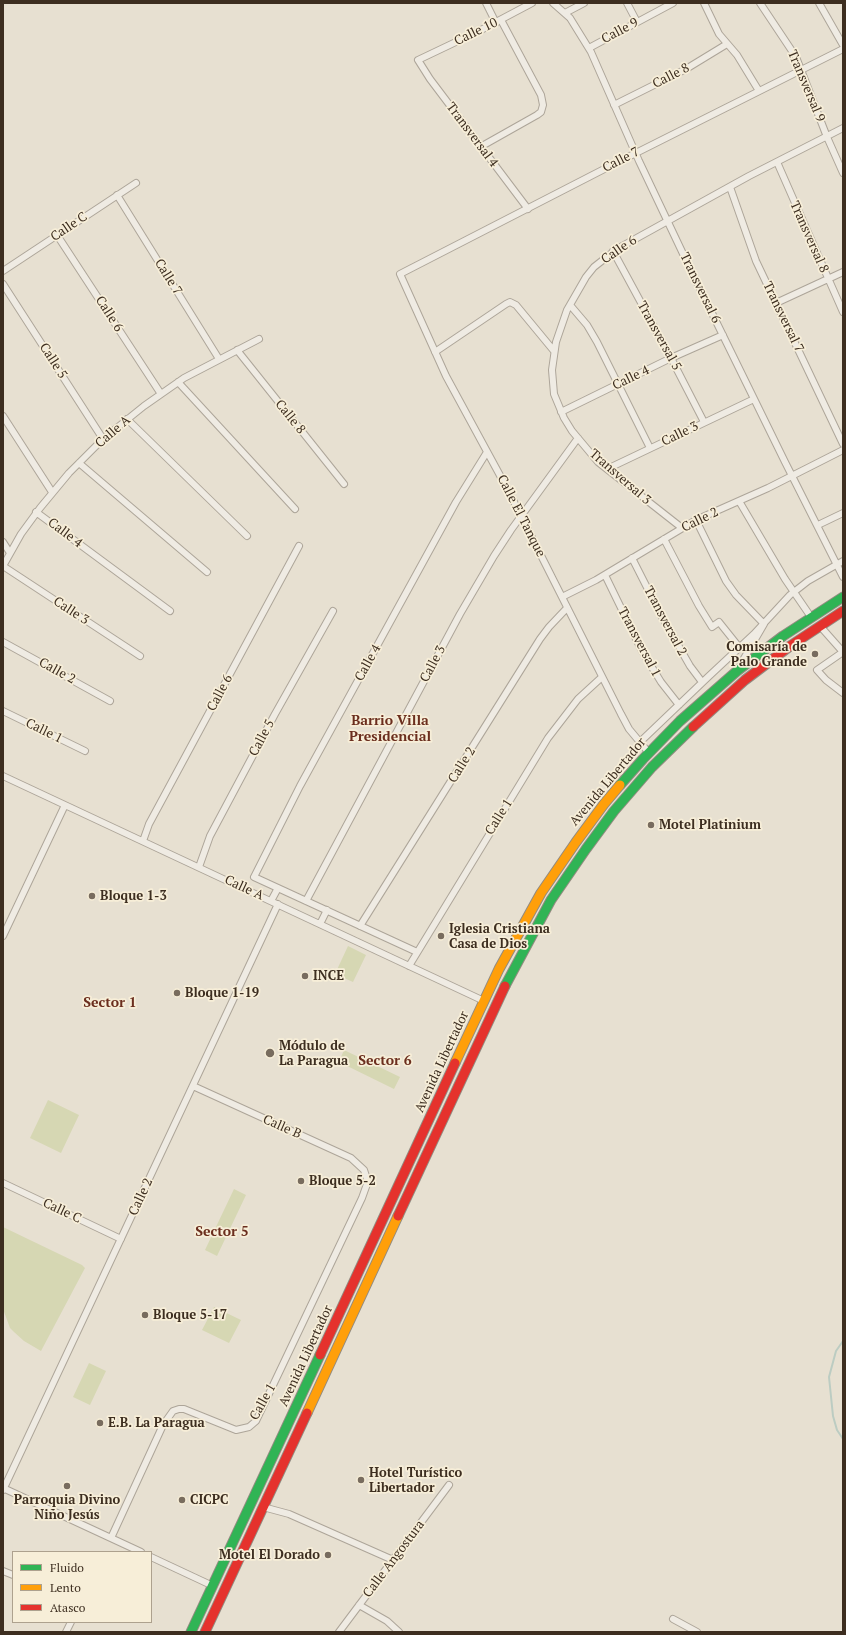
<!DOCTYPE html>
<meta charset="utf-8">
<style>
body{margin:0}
#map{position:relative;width:846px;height:1635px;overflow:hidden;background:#e7e0d1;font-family:"PT Serif",serif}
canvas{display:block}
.frame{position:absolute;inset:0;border:4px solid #3d2e20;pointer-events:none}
.legend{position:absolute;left:12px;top:1551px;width:140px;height:72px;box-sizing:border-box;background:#f7eed8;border:1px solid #ada18e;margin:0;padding:5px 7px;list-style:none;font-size:12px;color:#3d2e20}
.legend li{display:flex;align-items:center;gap:8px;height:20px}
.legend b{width:20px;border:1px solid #ada18e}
</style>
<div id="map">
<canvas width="846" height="1635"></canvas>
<div class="frame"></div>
<ul class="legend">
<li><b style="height:5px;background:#30b455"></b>Fluido</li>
<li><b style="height:5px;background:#ff9f0a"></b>Lento</li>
<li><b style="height:5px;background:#e5322d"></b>Atasco</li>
</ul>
</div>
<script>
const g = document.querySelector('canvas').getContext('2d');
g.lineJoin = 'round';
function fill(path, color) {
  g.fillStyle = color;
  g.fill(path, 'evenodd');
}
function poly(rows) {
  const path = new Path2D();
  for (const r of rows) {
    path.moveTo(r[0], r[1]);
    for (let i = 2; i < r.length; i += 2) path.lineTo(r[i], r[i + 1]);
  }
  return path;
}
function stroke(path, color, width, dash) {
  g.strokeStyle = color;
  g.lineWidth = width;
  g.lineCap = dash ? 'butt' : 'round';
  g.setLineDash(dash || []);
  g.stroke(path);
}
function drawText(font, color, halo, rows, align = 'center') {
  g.font = font + ' "PT Serif",serif';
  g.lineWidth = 3.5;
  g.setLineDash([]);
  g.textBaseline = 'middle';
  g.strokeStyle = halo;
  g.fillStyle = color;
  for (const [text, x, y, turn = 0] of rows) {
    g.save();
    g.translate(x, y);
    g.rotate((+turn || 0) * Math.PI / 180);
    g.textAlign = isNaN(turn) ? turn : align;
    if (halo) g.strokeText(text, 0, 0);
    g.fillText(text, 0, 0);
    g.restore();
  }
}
const green = poly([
 [348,946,366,955,353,982,335,974],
 [344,1050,400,1077,394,1089,339,1062],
 [48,1100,79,1115,61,1153,30,1138],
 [234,1189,246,1195,217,1256,205,1250],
 [3,1227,82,1265,85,1268,41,1351,24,1341,14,1332,10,1328,3,1309],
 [214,1307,241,1320,229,1343,202,1330],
 [89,1363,106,1371,90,1405,73,1397]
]);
const stream = poly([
 [843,1341,836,1351,829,1377,833,1416,837,1430,843,1439],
 [843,1507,843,1509]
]);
const street = poly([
 [486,3,496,23],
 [553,3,570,18,591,52,639,161,685,258,785,462,843,577],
 [627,3,637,22],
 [704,3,719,34,737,55,759,91],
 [760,3,796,57,827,137,843,173],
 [819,3,843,45],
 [565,13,584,3],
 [589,48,673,3],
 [614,105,686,69,727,44],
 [482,146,537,115,541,112,543,105,541,95,501,20],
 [777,162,843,312],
 [730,187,756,261,843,444],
 [117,195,219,359],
 [528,209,430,79,418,60,481,30,532,3],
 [57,235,161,394],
 [613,251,671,358,704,422],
 [3,271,136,183],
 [3,284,103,439],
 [776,303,843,272],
 [570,305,587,325,597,342,650,448],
 [237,350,344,484],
 [435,352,506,304,510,302,516,305,554,351],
 [178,382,295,509],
 [561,412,671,358,723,335],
 [3,416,52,492],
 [127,419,247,536],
 [79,463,207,572],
 [607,469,754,399],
 [739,501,785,579,811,617],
 [36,512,170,611],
 [696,520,726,581,736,595,764,624,739,667],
 [818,525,843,513],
 [682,528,598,462,572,431,564,418,554,394,552,370,556,342,567,310,586,277,594,267,617,249,749,176,843,128],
 [664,539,699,606,712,627,719,622,739,647],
 [3,542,10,553],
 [632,558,662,617,690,666,702,682],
 [3,566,21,534,40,508,69,473,103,439,144,406,184,378,259,339],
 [3,566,140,656],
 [605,575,642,651,661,682,679,705],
 [562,597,596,580,696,520,768,488,843,450],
 [820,626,843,652],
 [3,642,110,701],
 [843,652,817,670,826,680,843,693],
 [3,711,85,751],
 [640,742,708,677,754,634,790,595,808,581,843,561],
 [649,753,629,729,621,714,509,492,446,376,400,274,616,163,843,49],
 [3,776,484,1001],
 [143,841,149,824,299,546],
 [199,867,210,836,275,714,333,611],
 [271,901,278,888],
 [306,901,460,614,494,556,511,530,578,438],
 [320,924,327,910],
 [360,926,540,639,549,627,567,608],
 [3,936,65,805],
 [417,952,254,877,300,786,456,502,487,452],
 [409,966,548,738,578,699,602,677],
 [3,1183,121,1239],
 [3,1488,141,1552],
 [3,1490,278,904],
 [263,1507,289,1514,393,1560],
 [111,1538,163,1425,173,1411,179,1409,184,1409,236,1430,249,1427,256,1421,362,1198,367,1184,367,1179,364,1170,351,1158,193,1086],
 [151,1557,213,1586],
 [3,1571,13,1575],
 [359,1605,387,1621,399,1632],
 [673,1619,697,1632],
 [66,1632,71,1622],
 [339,1632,449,1485]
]);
const fast = poly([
 [620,785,643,759,680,721,737,671,783,636,843,597],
 [505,986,551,900,586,849,614,811,652,767,693,727],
 [191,1632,320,1355]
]);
const slow = poly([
 [455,1063,499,969,541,893,576,842,604,804,620,785],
 [307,1413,398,1216]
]);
const jam = poly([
 [693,727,745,680,790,646,843,611],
 [398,1216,505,986],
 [320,1355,455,1063],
 [205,1632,307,1413]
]);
const markers = [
 [815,654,4,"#786c5e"],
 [651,825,4,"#786c5e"],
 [92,896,4,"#786c5e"],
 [441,936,4,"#786c5e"],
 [305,976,4,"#786c5e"],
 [177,993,4,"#786c5e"],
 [270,1053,5,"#786c5e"],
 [301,1181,4,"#786c5e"],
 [145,1315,4,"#786c5e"],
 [100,1423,4,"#786c5e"],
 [361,1480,4,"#786c5e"],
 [67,1486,4,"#786c5e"],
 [182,1500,4,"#786c5e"],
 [328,1555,4,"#786c5e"]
];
const streetNames = [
 ["Calle 9",620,31,-28],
 ["Calle 10",476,32,-26],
 ["Calle 8",671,76,-27],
 ["Transversal 9",806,86,67],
 ["Transversal 4",472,135,53],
 ["Calle 7",621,160,-27],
 ["Calle C",69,227,-34],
 ["Transversal 8",809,237,66],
 ["Calle 6",619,250,-34],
 ["Calle 7",168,277,58],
 ["Transversal 6",700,288,64],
 ["Calle 6",109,314,57],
 ["Transversal 7",783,317,64],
 ["Transversal 5",659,336,61],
 ["Calle 5",53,361,57],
 ["Calle 4",631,378,-26],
 ["Calle 8",290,417,51],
 ["Calle A",113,432,-41],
 ["Calle 3",680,434,-26],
 ["Transversal 3",620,477,41],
 ["Calle El Tanque",521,516,63],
 ["Calle 2",700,520,-26],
 ["Calle 4",65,533,37],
 ["Calle 3",71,611,33],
 ["Transversal 2",665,621,62],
 ["Transversal 1",639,642,62],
 ["Calle 4",368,663,-61],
 ["Calle 3",433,664,-62],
 ["Calle 2",57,671,29],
 ["Calle 6",220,693,-62],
 ["Calle 1",44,731,26],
 ["Calle 5",262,738,-62],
 ["Calle 2",462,765,-58],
 ["Avenida Libertador",608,782,-50],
 ["Calle 1",499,817,-58],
 ["Calle A",244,888,25],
 ["Avenida Libertador",442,1062,-65],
 ["Calle B",282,1127,24],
 ["Calle 2",141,1197,-65],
 ["Calle C",62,1211,25],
 ["Avenida Libertador",306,1356,-65],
 ["Calle 1",263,1402,-61],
 ["Calle Angostura",394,1559,-53]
];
const poiNames = [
 ["Comisaría de",807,647,"right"],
 ["Palo Grande",807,662,"right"],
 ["Motel Platinium",659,825],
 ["Bloque 1-3",100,896],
 ["Iglesia Cristiana",449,929],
 ["Casa de Dios",449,944],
 ["INCE",313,976],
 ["Bloque 1-19",185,993],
 ["Módulo de",279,1046],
 ["La Paragua",279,1061],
 ["Bloque 5-2",309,1181],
 ["Bloque 5-17",153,1315],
 ["E.B. La Paragua",108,1423],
 ["Hotel Turístico",369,1473],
 ["Libertador",369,1488],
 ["Parroquia Divino",67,1500,"center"],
 ["Niño Jesús",67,1515,"center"],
 ["CICPC",190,1500],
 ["Motel El Dorado",320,1555,"right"]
];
const neighbourhoodNames = [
 ["Barrio Villa",390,721],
 ["Presidencial",390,737],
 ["Sector 1",110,1003],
 ["Sector 6",385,1061],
 ["Sector 5",222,1232]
];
fill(green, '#d6d7b3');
stroke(stream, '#bcccc2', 2);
stroke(street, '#ada599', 8);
stroke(fast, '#928b80', 11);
stroke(slow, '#928b80', 11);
stroke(jam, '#928b80', 11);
stroke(street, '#efebe3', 6);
stroke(fast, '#30b455', 9);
stroke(slow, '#ff9f0a', 9);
stroke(jam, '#e5322d', 9);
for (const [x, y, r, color] of markers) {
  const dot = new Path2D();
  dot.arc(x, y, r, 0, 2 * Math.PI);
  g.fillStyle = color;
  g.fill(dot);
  stroke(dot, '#f7eed8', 1.5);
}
drawText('13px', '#3d2e20', '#f7eed8', streetNames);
drawText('bold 13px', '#3d2e20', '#f7eed8', poiNames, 'left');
drawText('bold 14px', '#6b2e1e', '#f7eed8', neighbourhoodNames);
</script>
